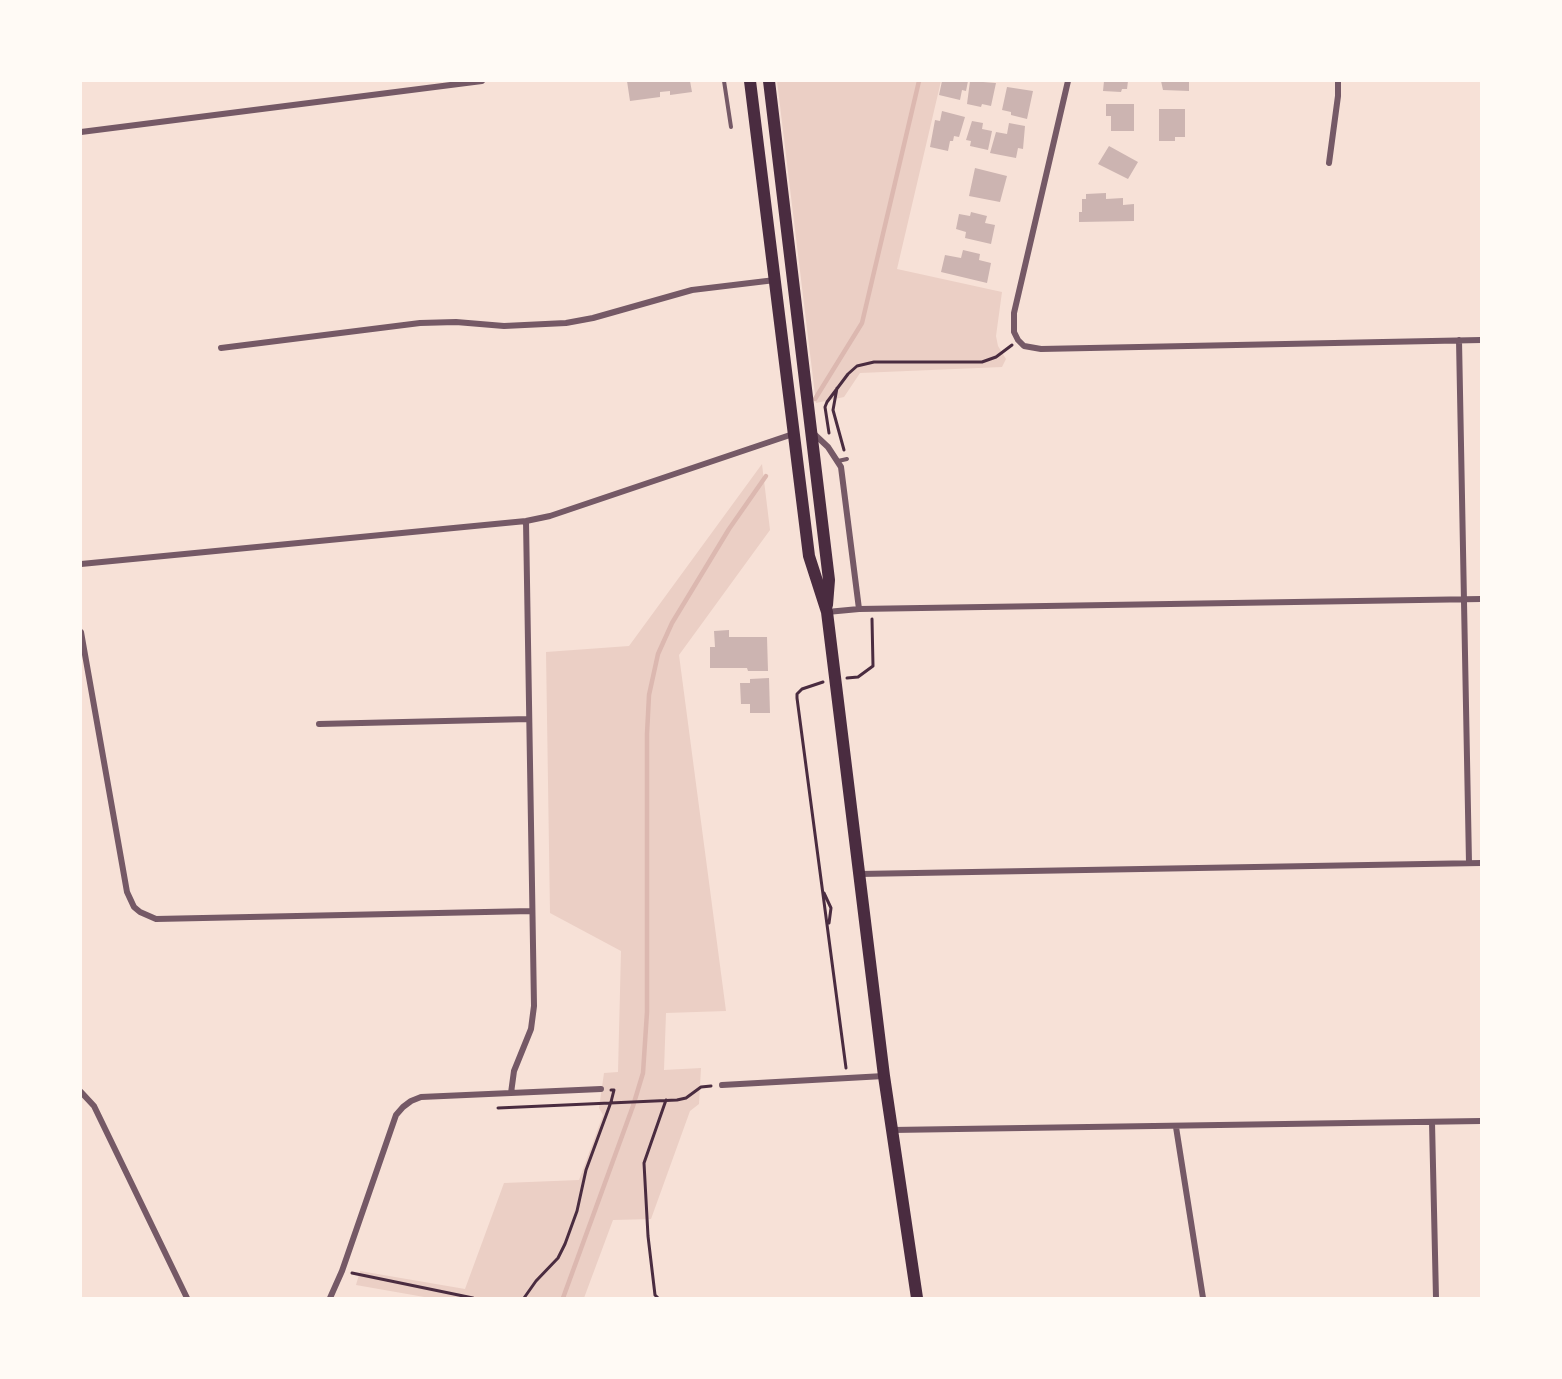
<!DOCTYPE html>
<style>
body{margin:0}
#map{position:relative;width:1562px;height:1379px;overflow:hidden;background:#f7e1d7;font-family:"PT Sans Narrow",sans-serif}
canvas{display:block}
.frame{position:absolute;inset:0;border:82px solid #fffaf5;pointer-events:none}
</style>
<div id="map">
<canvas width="1562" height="1379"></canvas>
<div class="frame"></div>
</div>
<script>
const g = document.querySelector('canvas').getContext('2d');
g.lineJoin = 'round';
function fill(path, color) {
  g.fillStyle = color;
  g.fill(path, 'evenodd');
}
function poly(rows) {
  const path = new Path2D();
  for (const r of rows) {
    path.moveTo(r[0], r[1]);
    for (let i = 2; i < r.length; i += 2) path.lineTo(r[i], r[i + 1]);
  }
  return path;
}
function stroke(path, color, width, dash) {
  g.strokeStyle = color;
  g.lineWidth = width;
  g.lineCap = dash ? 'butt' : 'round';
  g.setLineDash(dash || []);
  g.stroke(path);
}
const green = poly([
 [777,81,941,81,897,269,1002,292,996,336,998,346,1006,359,1002,367,860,373,844,397,816,403],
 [762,464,770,530,679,655,726,1011,666,1013,664,1070,701,1068,699,1104,690,1111,651,1219,613,1220,584,1298,430,1298,356,1285,360,1271,465,1289,504,1183,579,1180,603,1115,599,1108,604,1073,618,1072,621,951,550,913,546,652,629,646]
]);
const stream = poly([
 [815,399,862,323,919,81],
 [563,1298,633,1106,643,1073,647,1012,647,734,649,695,658,654,672,623,729,529,766,476]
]);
const building = poly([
 [627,81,690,81,692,92,670,95,670,91,660,92,660,97,630,101],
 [942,81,968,81,966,91,962,90,960,100,939,95],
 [970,81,996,83,991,106,982,104,981,107,967,104],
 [1104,81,1128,81,1127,89,1122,89,1121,92,1103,91],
 [1161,81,1189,81,1189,91,1163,90],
 [1007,87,1033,91,1027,119,1011,115,1011,112,1002,110],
 [1106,104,1134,104,1134,131,1111,131,1111,116,1106,116],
 [1159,109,1185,109,1185,137,1175,137,1175,141,1159,141],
 [942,111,965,117,959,137,954,136,953,141,950,141,948,151,930,147,935,120,940,121],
 [972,121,983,123,982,129,992,131,988,150,970,146,971,141,966,140],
 [1009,123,1025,126,1023,149,1018,148,1016,158,990,153,996,132,1007,134],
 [1109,146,1138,162,1128,179,1098,164],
 [975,168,1007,176,1000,202,969,196],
 [1106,193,1106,199,1123,198,1123,205,1134,204,1134,221,1079,222,1079,212,1082,212,1082,199,1086,199,1086,194],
 [971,212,987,216,985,223,995,225,991,244,965,238,966,232,956,229,959,214,970,216],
 [963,250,980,254,979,260,991,263,987,283,941,272,945,255,961,258],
 [729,630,729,637,767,637,768,671,748,671,747,668,710,668,710,647,715,647,714,631],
 [769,678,770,713,750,713,750,704,741,704,740,683,750,683,750,679]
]);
const path = poly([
 [837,388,833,410,844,450],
 [829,433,825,407,827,402,848,374,857,366,874,362,982,362,996,357,1012,345],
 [847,678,858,677,873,666,872,619],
 [823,682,802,689,797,694,797,698,846,1068],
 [824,893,831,908,829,923],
 [498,1108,677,1100,686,1098,701,1087,711,1086],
 [352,1273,473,1298],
 [524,1298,536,1281,558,1258,565,1244,577,1211,586,1170,611,1102,614,1090,611,1090],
 [658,1298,655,1295,648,1236,644,1163,666,1100]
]);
const service = poly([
 [724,81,731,127],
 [838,461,847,459]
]);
const minor = poly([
 [1068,81,1014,313,1014,332,1018,340,1024,346,1041,349,1481,340],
 [81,132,482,81],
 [1329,163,1338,96,1338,81],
 [1459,340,1469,863],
 [221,348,420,323,456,322,504,326,566,323,593,318,692,290,775,280],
 [812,432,828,447,841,467,859,609],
 [81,564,526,521,550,516,793,434],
 [827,612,859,609,1481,599],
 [81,632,127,892,134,907,140,912,156,919,532,911],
 [319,724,529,719],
 [859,874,1481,863],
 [722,1085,884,1076],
 [81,1092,94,1106,187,1298],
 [511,1093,514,1071,531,1029,534,1006,526,521],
 [1432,1122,1436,1298],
 [1176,1127,1203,1298],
 [892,1130,1481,1121],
 [330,1298,342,1271,396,1115,403,1107,411,1101,421,1097,601,1089]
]);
const primary = poly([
 [750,81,809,556,827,612,884,1076,917,1298],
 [769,81,829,580,827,605]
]);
fill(green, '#ebcfc5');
stroke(stream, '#dcb8b0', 4.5);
fill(building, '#ccb4b1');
stroke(path, '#4a2c40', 3);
stroke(service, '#755966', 4);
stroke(minor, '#755966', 6);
stroke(primary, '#4a2c40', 12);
</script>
